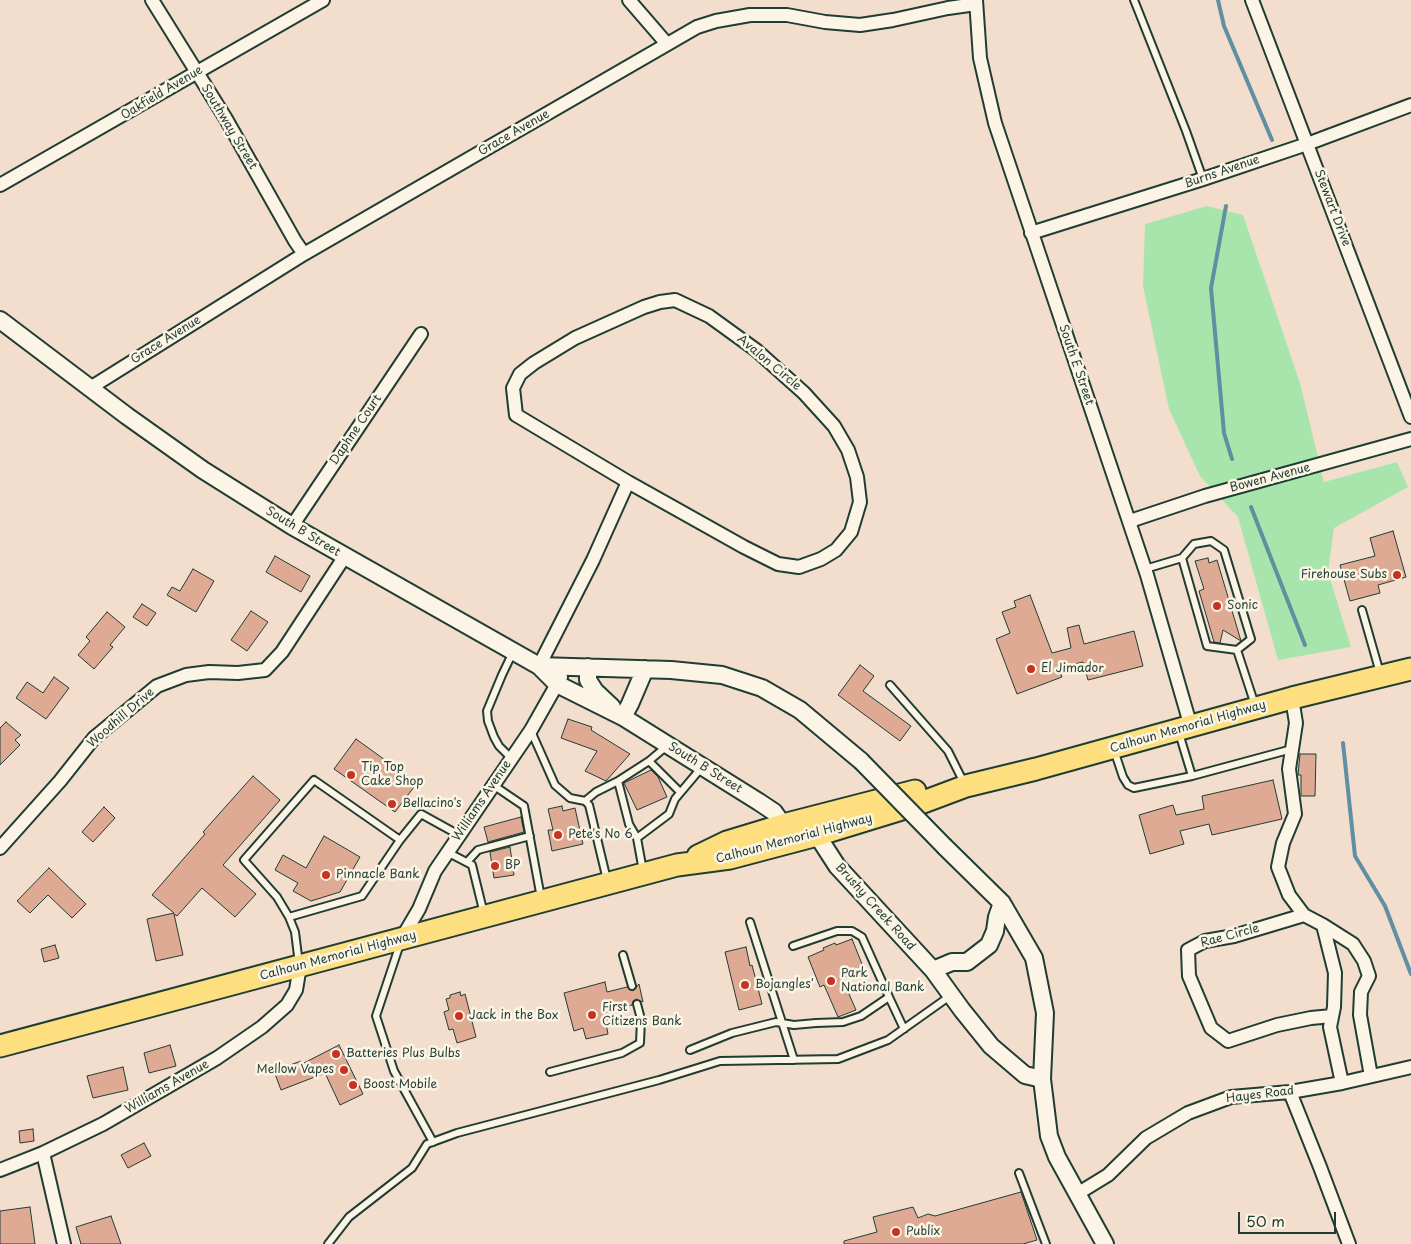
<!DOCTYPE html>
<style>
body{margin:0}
#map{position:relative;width:1411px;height:1244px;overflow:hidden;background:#f3decd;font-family:"Playpen Sans",sans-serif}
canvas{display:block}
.scale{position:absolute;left:1238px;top:1212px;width:98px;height:22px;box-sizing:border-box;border:2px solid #1f3d34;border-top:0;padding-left:6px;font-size:15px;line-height:18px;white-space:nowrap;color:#1f3d34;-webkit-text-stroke:4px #fcf5e5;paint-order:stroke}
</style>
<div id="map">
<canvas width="1411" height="1244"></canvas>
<div class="scale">50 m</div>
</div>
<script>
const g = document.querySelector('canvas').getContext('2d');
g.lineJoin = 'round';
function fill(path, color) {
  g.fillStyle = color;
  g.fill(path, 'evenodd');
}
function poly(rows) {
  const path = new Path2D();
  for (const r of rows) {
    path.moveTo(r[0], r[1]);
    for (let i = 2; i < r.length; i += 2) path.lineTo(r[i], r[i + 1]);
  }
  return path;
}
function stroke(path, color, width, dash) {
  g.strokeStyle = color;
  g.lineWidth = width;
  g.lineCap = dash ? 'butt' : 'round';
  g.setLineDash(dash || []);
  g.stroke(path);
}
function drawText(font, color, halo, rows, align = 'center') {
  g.font = font + ' "Playpen Sans",sans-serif';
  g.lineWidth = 5;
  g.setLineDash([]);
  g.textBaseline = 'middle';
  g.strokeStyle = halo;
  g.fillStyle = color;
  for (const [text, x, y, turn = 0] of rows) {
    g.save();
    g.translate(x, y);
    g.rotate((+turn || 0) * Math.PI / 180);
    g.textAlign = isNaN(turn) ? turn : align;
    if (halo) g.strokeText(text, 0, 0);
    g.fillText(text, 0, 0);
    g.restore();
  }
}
const green = poly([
 [1207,206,1243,215,1300,383,1324,482,1397,462,1408,487,1334,528,1328,572,1351,647,1278,660,1238,517,1200,476,1169,409,1143,286,1145,224]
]);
const stream = poly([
 [1218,0,1224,26,1272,140],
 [1226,206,1211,288,1224,433,1232,459],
 [1251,507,1305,645],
 [1343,743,1355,856,1385,906,1411,974]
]);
const building = poly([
 [1393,531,1406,577,1378,585,1380,593,1350,601,1340,565,1375,556,1370,538,1393,531],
 [275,556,310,576,301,592,266,572,275,556],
 [1208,558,1209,563,1217,560,1241,641,1223,630,1220,643,1214,642,1199,591,1204,589,1195,561,1208,558],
 [193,569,214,581,196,612,167,595,172,587,180,591,193,569],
 [1030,595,1052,653,1071,648,1067,628,1079,625,1084,644,1134,631,1143,666,1088,680,1083,662,1058,668,1062,677,1017,694,996,639,1010,633,1002,612,1016,607,1014,601,1030,595],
 [142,604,156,613,147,626,133,617,142,604],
 [251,611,268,622,247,651,231,640,251,611],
 [107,612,125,627,110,645,113,647,94,669,78,655,90,641,86,637,107,612],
 [860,665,874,676,863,691,911,726,900,741,838,695,860,665],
 [54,677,69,688,46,719,16,698,27,682,43,693,54,677],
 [568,719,592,727,591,730,630,754,606,781,585,771,597,751,561,738,568,719],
 [6,722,21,735,15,740,20,745,0,765,0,728,6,722],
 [356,739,417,783,395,812,334,769,356,739],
 [1300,754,1316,754,1315,796,1301,796,1301,775,1298,775,1300,754],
 [651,770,658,777,667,797,637,810,624,783,651,770],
 [253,776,280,800,223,865,256,894,235,917,202,888,177,916,174,914,183,955,156,961,147,919,174,913,152,895,205,834,203,832,253,776],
 [1273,780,1282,819,1212,835,1209,824,1180,831,1184,844,1150,854,1139,815,1173,805,1176,815,1204,809,1202,796,1273,780],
 [562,806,563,811,575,808,583,844,552,851,548,830,553,830,548,809,562,806],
 [104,807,115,818,93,842,82,832,104,807],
 [521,817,524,832,488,842,484,827,521,817],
 [324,836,360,857,340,892,311,901,293,891,298,883,275,870,283,855,306,868,324,836],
 [510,847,514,875,494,878,490,852,510,847],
 [49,868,86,904,72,918,48,895,30,913,17,901,49,868],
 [852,939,864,969,842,978,856,1010,838,1017,824,985,820,987,808,957,824,950,823,948,835,943,836,945,852,939],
 [55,945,59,958,44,962,41,949,55,945],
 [746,947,750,966,752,965,762,1004,739,1010,725,952,746,947],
 [605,982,607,992,627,987,633,991,639,984,643,1002,636,999,633,1001,632,1005,612,1010,615,1020,606,1023,608,1034,586,1039,583,1028,574,1031,564,993,605,982],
 [460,992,461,996,465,994,476,1037,457,1043,453,1029,449,1030,444,1012,449,1010,446,999,450,998,450,995,460,992],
 [170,1045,176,1066,149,1073,144,1053,170,1045],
 [339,1045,363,1094,340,1105,325,1073,281,1090,274,1071,301,1061,302,1064,339,1045],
 [123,1067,128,1090,93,1098,87,1076,123,1067],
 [33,1129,34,1141,20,1143,19,1131,33,1129],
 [144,1143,151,1156,128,1168,121,1155,144,1143],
 [1021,1192,1037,1240,1023,1244,844,1244,844,1241,877,1232,873,1217,913,1207,918,1218,928,1214,935,1216,1021,1192],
 [30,1207,35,1244,0,1244,0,1211,30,1207],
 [111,1216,121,1244,81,1244,76,1227,111,1216]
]);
const service = poly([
 [1134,0,1186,131,1203,179],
 [1145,569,1182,558,1194,544,1211,541,1224,550,1251,639,1237,650,1207,646,1182,558],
 [1362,610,1380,673],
 [1237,650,1255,705],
 [890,685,948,751,964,783],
 [531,731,555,785,570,798,585,801,589,805,607,880],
 [1179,733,1192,776,1292,749],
 [1114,750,1123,777,1128,785,1134,788,1192,776],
 [511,758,499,746,494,737,488,721,487,711,502,675,513,652],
 [649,761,680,792],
 [618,781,629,824,637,838,643,871],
 [493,785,524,806,541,898],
 [585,801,596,792,618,781,649,761,668,745],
 [637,838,669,814,675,799,702,767],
 [447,852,472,865,484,914],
 [467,862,478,850,530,836],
 [289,917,362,896,400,840],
 [750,922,794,1060],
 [400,944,376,1016,394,1071,433,1142],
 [623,955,632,986],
 [299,964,295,932,289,917,277,897,244,860,314,780,400,840,421,814,459,835],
 [889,997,904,1029],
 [690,1050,732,1033,776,1022,794,1025,816,1023,843,1022,861,1016,889,997,862,937,852,931,837,931,793,946],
 [550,1072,622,1053,640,1043,641,1019,637,1004],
 [1019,1173,1046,1244],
 [328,1244,349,1217,412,1168,427,1144,457,1133,659,1080,720,1061,838,1059,888,1040,950,996]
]);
const minor = poly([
 [152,0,226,119,295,241,304,254],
 [629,0,667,44],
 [976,0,980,58,995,123,1147,575,1191,727],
 [1252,0,1411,417],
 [0,185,323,0],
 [1031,233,1203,179,1307,144,1411,105],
 [675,300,709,316,756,350,804,393,834,426,848,450,857,477,860,502,851,532,836,550,821,559,799,567,778,564,744,547,628,482,516,415,513,388,520,374,534,363,575,338,644,307,660,302,675,300],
 [90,388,304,254,697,27,716,21,750,15,787,15,825,22,860,25,893,20,948,8,976,4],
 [1130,521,1205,496,1411,439],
 [292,526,421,334],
 [539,666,593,560,628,482],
 [1292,698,1296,723,1289,769,1295,814,1283,843,1278,867,1289,895,1304,915,1323,925,1335,973,1334,1007,1330,1027,1342,1083],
 [0,848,60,781,94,738,157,686,186,675,209,672,238,673,265,670,282,652,345,556],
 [1304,915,1234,936,1205,941,1188,950,1189,976,1211,1028,1228,1041,1277,1025,1311,1018,1332,1016],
 [1323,925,1353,944,1364,961,1369,976,1361,992,1360,1015,1371,1076],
 [402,938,419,909,435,871,531,730,561,677],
 [1290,1092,1320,1167,1349,1244],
 [43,1153,64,1244],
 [0,1170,43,1153,103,1124,217,1058,262,1027,287,1005,296,990,300,966],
 [1077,1194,1108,1175,1146,1138,1188,1113,1231,1097,1290,1092,1342,1083,1411,1067]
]);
const tertiary = poly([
 [0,320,127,416,203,470,292,526,539,666,557,684,623,717,759,802,774,812,783,825],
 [539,666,671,670,722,675,762,688,800,710,861,761],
 [588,667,588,680,595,691,612,707],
 [623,717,630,704,645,669],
 [817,835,837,866,933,970,962,1010,991,1046,1025,1075,1042,1079],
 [945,847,1002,903,1034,958,1045,1013,1042,1079,1049,1136,1057,1157,1105,1244],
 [933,970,952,962,967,962,989,945,995,931,997,917,1002,903]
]);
const trunk = poly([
 [698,856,727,842,783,825,915,791],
 [0,1046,677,865,730,858,817,835,918,804,966,786,1036,769,1292,698,1411,669]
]);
const tertiaryBridge = poly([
 [861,761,945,847]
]);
const markers = [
 [1397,575,5,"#c8321e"],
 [1217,606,5,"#c8321e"],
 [1031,669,5,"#c8321e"],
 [351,775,5,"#c8321e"],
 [392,804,5,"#c8321e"],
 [558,835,5,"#c8321e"],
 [495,866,5,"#c8321e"],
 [326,875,5,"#c8321e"],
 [831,981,5,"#c8321e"],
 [745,985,5,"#c8321e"],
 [592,1015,5,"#c8321e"],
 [459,1016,5,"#c8321e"],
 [336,1054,5,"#c8321e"],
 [344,1070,5,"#c8321e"],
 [353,1085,5,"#c8321e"],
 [896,1232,5,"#c8321e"]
];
const streetNames = [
 ["Oakfield Avenue",162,93,-31],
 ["Southway Street",229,127,59],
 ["Grace Avenue",514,133,-30],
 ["Burns Avenue",1222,172,-19],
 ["Stewart Drive",1332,208,69],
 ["Grace Avenue",166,340,-32],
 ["Avalon Circle",769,363,40],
 ["South E Street",1076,365,71],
 ["Daphne Court",356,430,-56],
 ["Bowen Avenue",1270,478,-15],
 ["South B Street",303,532,31],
 ["Woodhill Drive",121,718,-41],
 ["Calhoun Memorial Highway",1188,727,-16],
 ["South B Street",705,768,32],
 ["Williams Avenue",482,801,-56],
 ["Calhoun Memorial Highway",794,839,-15],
 ["Brushy Creek Road",875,907,48],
 ["Rae Circle",1230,936,-15],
 ["Calhoun Memorial Highway",338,956,-15],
 ["Williams Avenue",167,1087,-30],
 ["Hayes Road",1260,1095,-7]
];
const poiNames = [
 ["Firehouse Subs",1387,575,"right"],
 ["Sonic",1227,606],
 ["El Jimador",1041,669],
 ["Tip Top",361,768],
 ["Cake Shop",361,782],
 ["Bellacino's",402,804],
 ["Pete's No 6",568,835],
 ["BP",505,866],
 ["Pinnacle Bank",336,875],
 ["Park",841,974],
 ["National Bank",841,988],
 ["Bojangles'",755,985],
 ["First",602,1008],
 ["Citizens Bank",602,1022],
 ["Jack in the Box",469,1016],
 ["Batteries Plus Bulbs",346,1054],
 ["Mellow Vapes",334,1070,"right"],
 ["Boost Mobile",363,1085],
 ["Publix",906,1232]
];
fill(green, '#a8e5ac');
stroke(stream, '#5f8fa1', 4);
fill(building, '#dfaa94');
stroke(building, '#1f3d34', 1);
stroke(service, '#1f3d34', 10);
stroke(minor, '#1f3d34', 16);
stroke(tertiary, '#1f3d34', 20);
stroke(trunk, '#1f3d34', 25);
stroke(service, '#fcf5e5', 6);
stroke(minor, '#fcf5e5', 12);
stroke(tertiary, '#fcf5e5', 16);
stroke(trunk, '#fddf80', 21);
stroke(tertiaryBridge, '#1f3d34', 20, []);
stroke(tertiaryBridge, '#fcf5e5', 16);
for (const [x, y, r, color] of markers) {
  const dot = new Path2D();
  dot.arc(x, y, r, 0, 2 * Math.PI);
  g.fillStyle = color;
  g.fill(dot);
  stroke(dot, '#fcf5e5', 2);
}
drawText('12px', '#1f3d34', '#fcf5e5', streetNames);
drawText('12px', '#1f3d34', '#fcf5e5', poiNames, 'left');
</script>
